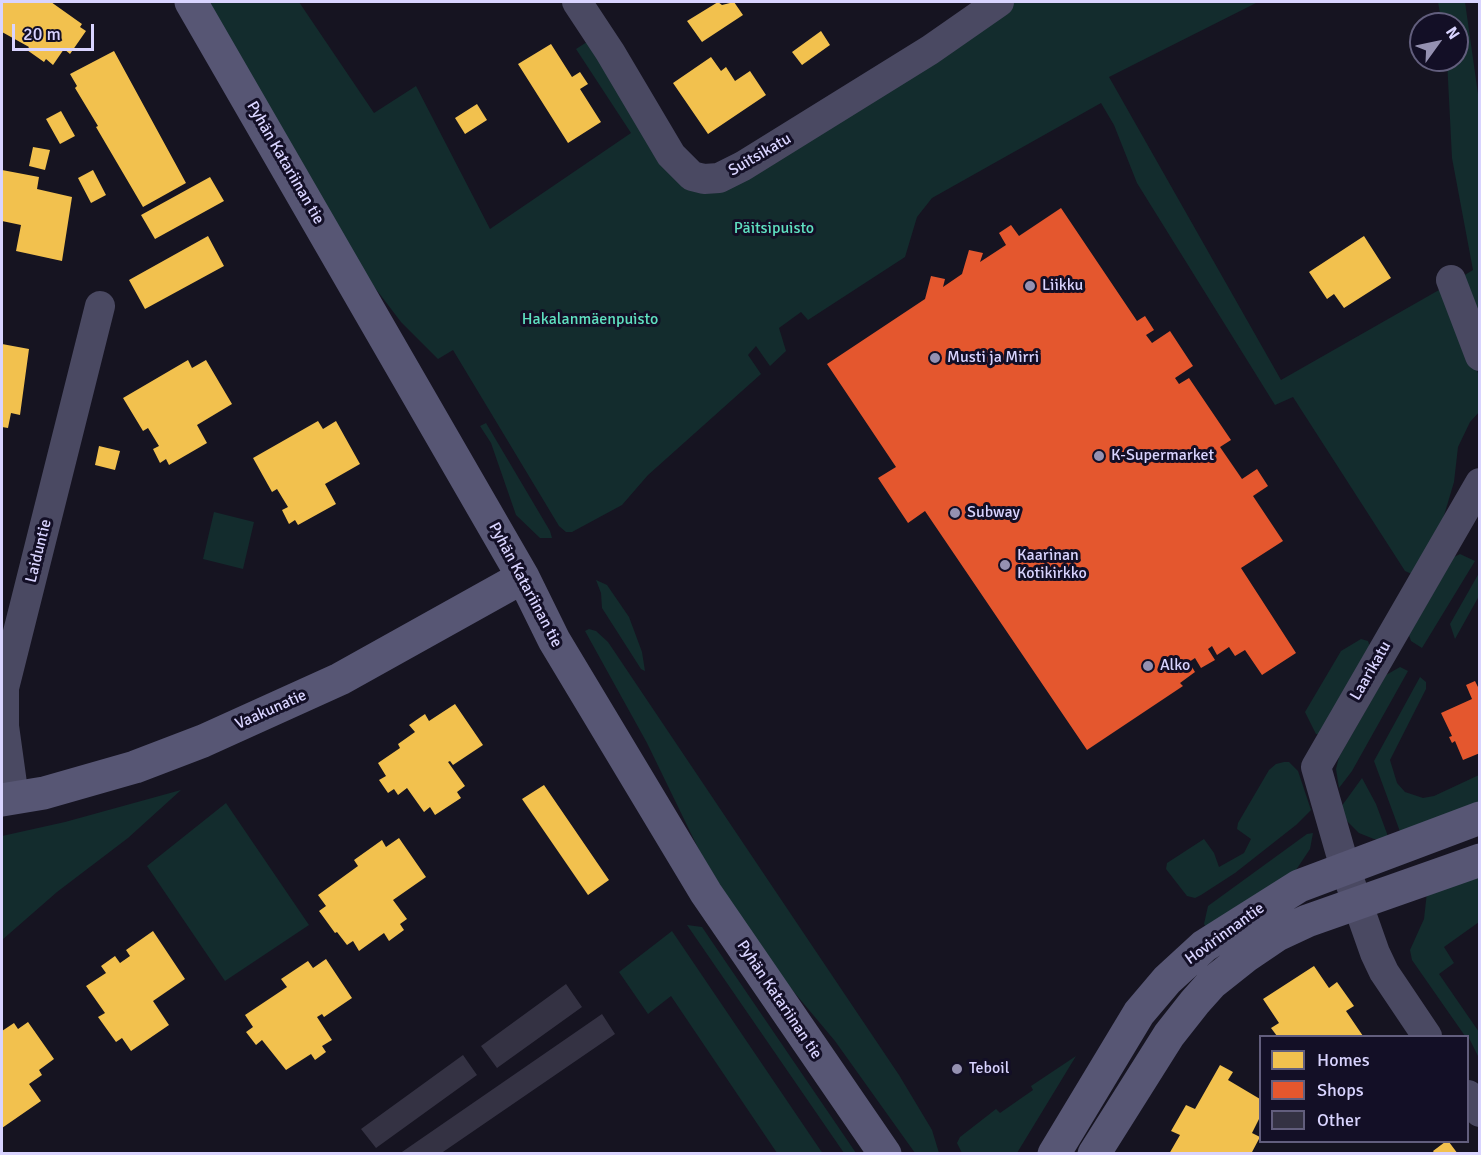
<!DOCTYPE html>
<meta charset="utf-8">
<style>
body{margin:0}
#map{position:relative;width:1481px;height:1155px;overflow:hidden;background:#161421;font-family:Signika,sans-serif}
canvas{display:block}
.frame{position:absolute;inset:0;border:3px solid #d9d4ff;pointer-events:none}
.legend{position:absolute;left:1259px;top:1035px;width:210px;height:108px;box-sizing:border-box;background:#130f26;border:2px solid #625e7d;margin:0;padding:8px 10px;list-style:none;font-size:18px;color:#d9d4ff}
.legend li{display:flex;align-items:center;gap:12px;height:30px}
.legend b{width:30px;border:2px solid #625e7d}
.north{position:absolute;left:1409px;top:12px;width:60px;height:60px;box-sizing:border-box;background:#130f26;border:2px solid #625e7d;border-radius:50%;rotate:57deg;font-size:16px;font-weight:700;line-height:24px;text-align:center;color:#d9d4ff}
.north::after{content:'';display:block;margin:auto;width:21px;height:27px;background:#9591b1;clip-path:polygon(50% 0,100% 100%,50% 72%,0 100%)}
.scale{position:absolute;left:12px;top:24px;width:82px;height:27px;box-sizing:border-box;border:3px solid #d9d4ff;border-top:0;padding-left:8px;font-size:18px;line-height:21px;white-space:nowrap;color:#d9d4ff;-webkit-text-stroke:4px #130f26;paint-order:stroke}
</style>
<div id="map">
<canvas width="1481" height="1155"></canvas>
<div class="frame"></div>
<ul class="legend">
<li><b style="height:16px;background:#f2c14e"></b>Homes</li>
<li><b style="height:16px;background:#e4572e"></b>Shops</li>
<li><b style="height:16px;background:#343243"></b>Other</li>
</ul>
<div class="north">N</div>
<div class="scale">20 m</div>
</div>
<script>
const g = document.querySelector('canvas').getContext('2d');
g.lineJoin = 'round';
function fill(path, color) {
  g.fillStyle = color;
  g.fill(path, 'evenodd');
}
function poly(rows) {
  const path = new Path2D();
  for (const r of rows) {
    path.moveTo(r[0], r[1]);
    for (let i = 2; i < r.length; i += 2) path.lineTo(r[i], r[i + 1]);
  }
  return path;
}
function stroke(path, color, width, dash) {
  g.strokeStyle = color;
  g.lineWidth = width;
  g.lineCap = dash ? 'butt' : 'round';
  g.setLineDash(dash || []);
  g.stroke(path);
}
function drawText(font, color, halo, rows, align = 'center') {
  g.font = font + ' Signika,sans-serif';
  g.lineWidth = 6;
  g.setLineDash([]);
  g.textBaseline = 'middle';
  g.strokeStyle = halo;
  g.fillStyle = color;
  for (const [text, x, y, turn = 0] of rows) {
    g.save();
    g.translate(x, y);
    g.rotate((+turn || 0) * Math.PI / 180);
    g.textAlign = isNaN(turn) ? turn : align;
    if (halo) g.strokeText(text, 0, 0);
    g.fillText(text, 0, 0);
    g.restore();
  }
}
const green = poly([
 [207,2,299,2,374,113,416,86,490,229,631,133,576,49,590,40,690,185,987,22,1015,2,1258,2,1109,77,1281,380,1446,286,1479,376,1480,411,1470,422,1458,447,1454,482,1440,529,1414,575,1405,571,1293,397,1275,405,1137,183,1114,125,1101,103,932,198,917,217,905,257,808,320,801,312,779,328,786,351,770,366,756,346,748,355,761,374,648,475,622,505,572,532,566,532,559,526,453,350,438,359,401,322,369,280],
 [1438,2,1465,2,1479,101,1479,325,1458,279,1473,270,1452,158,1447,60,1457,60,1457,24,1442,24],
 [486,423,550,531,552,538,540,538,516,515,491,443,480,426],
 [214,512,254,522,243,569,203,559],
 [1460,554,1475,561,1422,648,1411,641,1409,635,1454,557],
 [1479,573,1479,596,1455,639,1450,624],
 [596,580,607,585,629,617,642,652,645,671,641,669,602,608,601,593],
 [589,629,596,631,608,642,899,1075,932,1130,939,1153,915,1153,835,1041,762,954,700,852,647,743,585,631],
 [1361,639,1368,641,1370,647,1321,734,1316,734,1305,712,1341,651],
 [1400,667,1408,671,1352,771,1339,788,1336,769,1339,757,1386,675],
 [1420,677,1426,682,1426,689,1390,760,1397,783,1405,792,1423,798,1434,796,1479,775,1479,810,1402,837,1374,761],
 [1284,762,1289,762,1298,771,1311,810,1296,825,1235,873,1201,895,1195,898,1187,896,1166,869,1167,863,1204,839,1214,853,1219,867,1244,853,1251,839,1237,829,1238,823,1269,770,1276,764],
 [1362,778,1376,804,1389,839,1374,839,1359,833,1346,820,1341,807],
 [181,790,128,838,57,892,2,940,2,836,65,822],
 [226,803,309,925,225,981,147,866],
 [1313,833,1310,849,1292,876,1210,933,1204,924,1208,906,1307,834],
 [1479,871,1479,922,1444,947,1454,963,1439,974,1479,1032,1479,1058,1468,1036,1465,1036,1412,960,1410,950,1424,919,1427,892],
 [687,925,702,927,856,1153,844,1153],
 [672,931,821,1151,823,1153,777,1153,671,996,648,1014,619,972],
 [1076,1056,1017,1153,962,1153,957,1143,960,1137,996,1109,1000,1113,1033,1090,1031,1086]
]);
const homes = poly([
 [2,2,51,2,82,24,80,27,86,31,70,54,64,49,53,65,46,59,44,62,27,50,29,47,2,32],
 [718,2,722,5,734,2,743,15,702,42,687,21],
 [821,31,830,45,802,65,792,52],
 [551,44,572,77,580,72,588,84,580,89,601,122,568,143,518,64],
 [114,51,186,183,143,207,96,127,98,126,75,88,77,86,70,74],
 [711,57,721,71,726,67,735,81,750,71,766,95,708,134,673,83],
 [477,104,487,120,465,134,455,118],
 [61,111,75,136,60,144,46,119],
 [33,147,50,150,45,170,29,166],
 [2,170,39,177,37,189,72,197,62,261,16,251,21,225,2,221],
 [93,170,106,195,91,203,78,178],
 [210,177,224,201,155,239,141,215],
 [208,236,224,266,145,309,129,280],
 [1364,236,1391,278,1344,308,1334,294,1327,299,1309,272],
 [2,344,29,349,20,415,11,413,8,428,2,427],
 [188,360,192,368,206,360,232,404,197,425,207,443,169,465,166,459,160,463,153,449,159,446,148,428,143,431,123,398],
 [318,421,323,429,336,421,360,464,325,484,336,504,298,525,295,520,289,524,282,510,288,507,277,489,272,492,253,458],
 [99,446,120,451,115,470,95,465],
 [455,704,483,745,453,765,450,761,448,762,465,786,457,792,461,798,435,815,430,807,424,812,407,788,398,795,394,789,388,793,379,780,386,776,378,763,400,748,398,744,415,732,409,725,425,714,429,721],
 [544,785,609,880,588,895,522,799],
 [399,838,426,877,393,900,407,919,400,924,404,930,389,941,384,933,359,951,353,941,347,945,337,932,335,933,319,911,326,906,318,895,358,866,354,860,382,840,386,847],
 [153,931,185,979,153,1001,169,1025,131,1051,122,1038,116,1042,98,1017,105,1013,86,986,106,973,101,966,115,956,120,963,130,956,126,950],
 [326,959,352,998,324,1017,322,1014,317,1017,332,1040,322,1046,326,1052,315,1060,311,1054,286,1070,262,1040,256,1045,246,1032,253,1027,245,1015,287,987,281,979,308,961,313,968],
 [1314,966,1329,988,1337,982,1354,1006,1346,1011,1363,1036,1277,1036,1271,1028,1279,1023,1263,999],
 [28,1022,54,1059,39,1070,42,1075,29,1084,41,1101,2,1128,2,1031,14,1023,18,1029],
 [1220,1065,1233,1072,1228,1080,1260,1099,1260,1117,1252,1133,1260,1137,1251,1154,1169,1154,1180,1135,1171,1131,1186,1105,1195,1109],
 [1445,1142,1449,1142,1458,1154,1435,1154,1433,1151]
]);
const shops = poly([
 [1061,208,1137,321,1145,316,1154,330,1146,335,1152,343,1170,331,1193,366,1175,378,1179,384,1189,378,1231,440,1220,447,1242,479,1257,469,1268,486,1253,496,1283,541,1241,568,1296,653,1262,675,1245,650,1235,656,1229,647,1217,655,1212,646,1208,649,1215,660,1201,668,1195,658,1189,662,1195,672,1180,683,1183,686,1087,750,925,511,908,523,878,478,896,467,827,364,925,299,931,276,945,279,943,287,962,274,969,250,983,253,980,262,1006,245,999,233,1011,225,1019,236],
 [1475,681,1480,691,1480,753,1463,760,1455,741,1452,743,1449,737,1452,736,1441,713,1472,699,1466,685]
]);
const building = poly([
 [566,984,582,1007,497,1068,481,1046],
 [602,1014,615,1034,440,1154,399,1154],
 [463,1055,477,1075,376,1148,361,1129]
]);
const street = poly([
 [577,2,610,52,671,155,692,176,704,179,719,178,743,166,930,50,999,2],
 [1451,280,1480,356],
 [14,798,4,726,4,688,100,306],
 [1427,1036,1384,972,1375,953,1345,868,1316,767,1480,483],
 [1468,1095,1480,1112]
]);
const secondary = poly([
 [191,2,523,577,554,640,706,893,885,1154],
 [2,800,44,793,135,767,203,741,340,679,523,577],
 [1054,1154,1139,1013,1167,980,1204,946,1299,886,1480,818],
 [1094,1154,1169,1035,1195,1002,1212,983,1246,956,1277,935,1307,921,1480,860]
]);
const markers = [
 [1030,286,6,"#9591b1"],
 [935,358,6,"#9591b1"],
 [1099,456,6,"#9591b1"],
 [955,513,6,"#9591b1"],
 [1005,565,6,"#9591b1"],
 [1148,666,6,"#9591b1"],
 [957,1069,6,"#9591b1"]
];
const streetNames = [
 ["Suitsikatu",760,155,-30],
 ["Pyhän Katariinan tie",285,163,60],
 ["Laiduntie",39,551,-76],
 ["Pyhän Katariinan tie",525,585,62],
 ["Laarikatu",1371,671,-60],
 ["Vaakunatie",271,710,-24],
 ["Hovirinnantie",1225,934,-36],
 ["Pyhän Katariinan tie",779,1000,56]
];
const parkNames = [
 ["Päitsipuisto",774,229],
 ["Hakalanmäenpuisto",590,320]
];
const poiNames = [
 ["Liikku",1042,286],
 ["Musti ja Mirri",947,358],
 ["K-Supermarket",1111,456],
 ["Subway",967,513],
 ["Kaarinan",1017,556],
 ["Kotikirkko",1017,574],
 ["Alko",1160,666],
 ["Teboil",969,1069]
];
fill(green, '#132c2d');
fill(homes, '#f2c14e');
fill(shops, '#e4572e');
fill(building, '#343243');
stroke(street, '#4a4962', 30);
stroke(secondary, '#575674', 33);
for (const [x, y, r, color] of markers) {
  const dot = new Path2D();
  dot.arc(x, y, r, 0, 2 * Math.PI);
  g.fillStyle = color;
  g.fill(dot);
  stroke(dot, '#130f26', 2);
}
drawText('16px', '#d9d4ff', '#130f26', streetNames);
drawText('16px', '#5fe0c0', '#130f26', parkNames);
drawText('16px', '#d9d4ff', '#130f26', poiNames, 'left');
</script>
